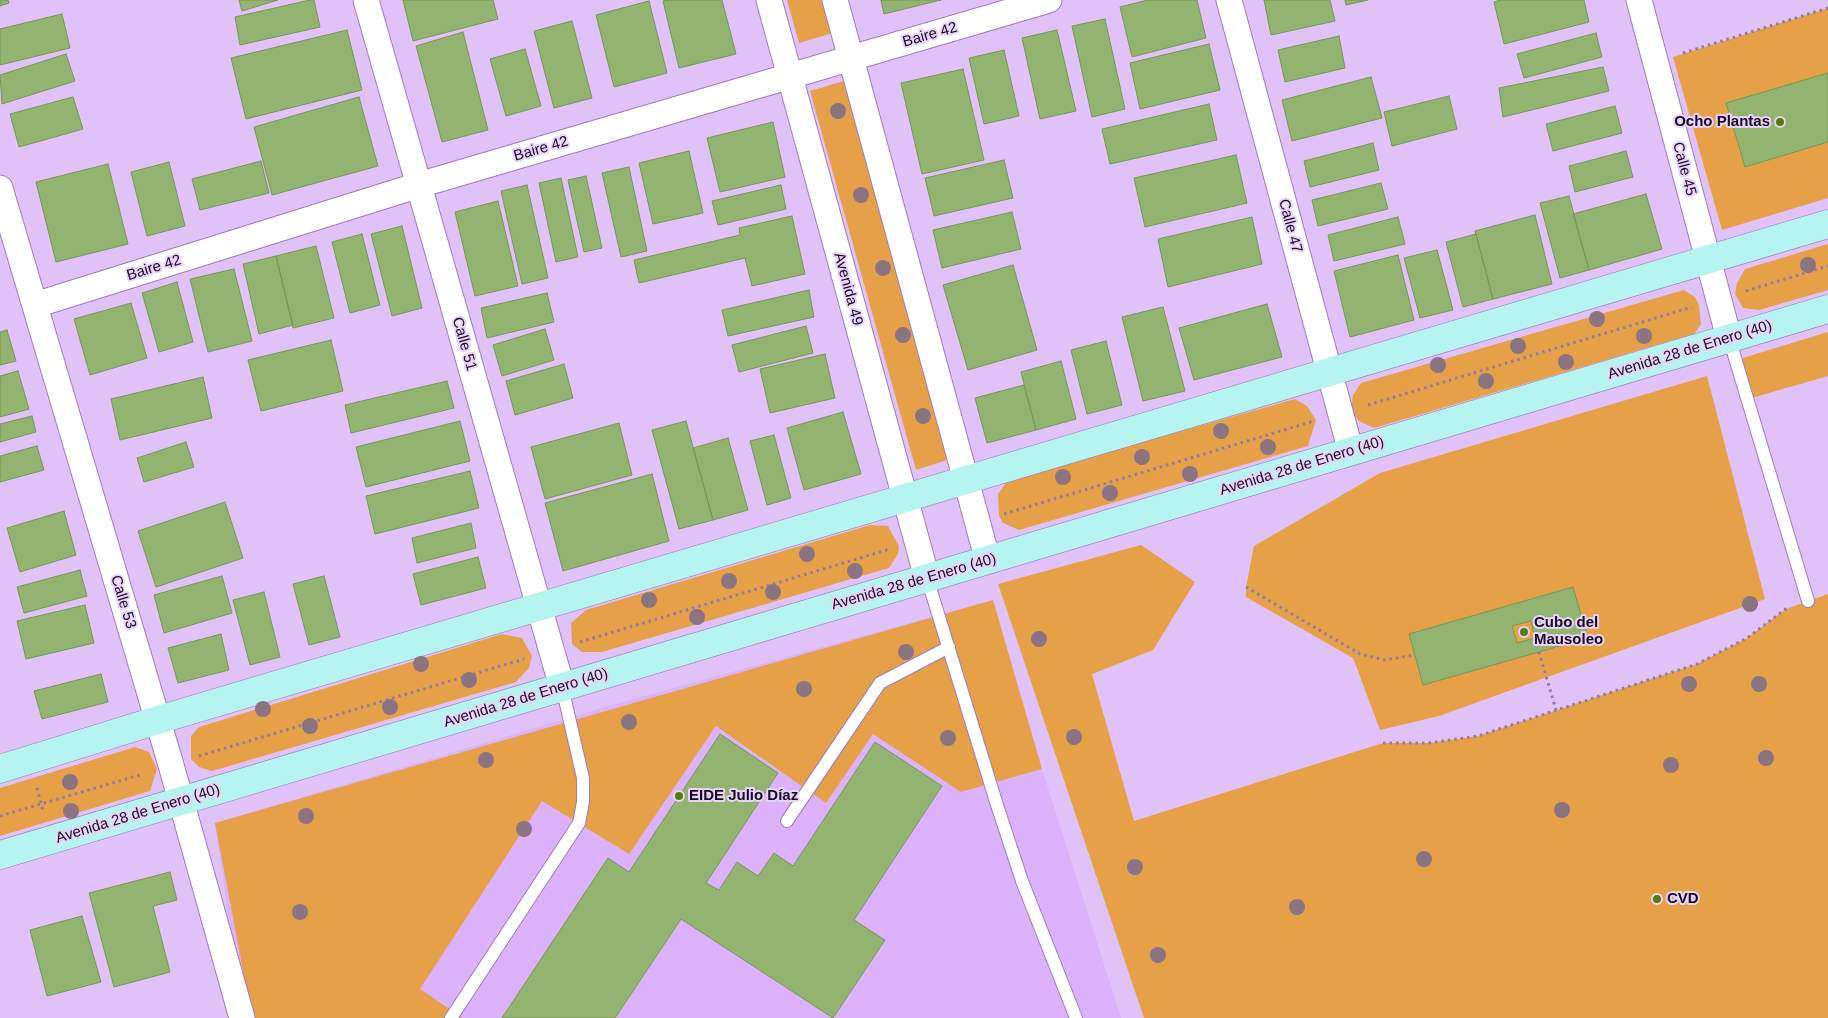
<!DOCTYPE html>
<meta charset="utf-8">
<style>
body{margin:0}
canvas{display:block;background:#e0c2f8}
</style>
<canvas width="1828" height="1018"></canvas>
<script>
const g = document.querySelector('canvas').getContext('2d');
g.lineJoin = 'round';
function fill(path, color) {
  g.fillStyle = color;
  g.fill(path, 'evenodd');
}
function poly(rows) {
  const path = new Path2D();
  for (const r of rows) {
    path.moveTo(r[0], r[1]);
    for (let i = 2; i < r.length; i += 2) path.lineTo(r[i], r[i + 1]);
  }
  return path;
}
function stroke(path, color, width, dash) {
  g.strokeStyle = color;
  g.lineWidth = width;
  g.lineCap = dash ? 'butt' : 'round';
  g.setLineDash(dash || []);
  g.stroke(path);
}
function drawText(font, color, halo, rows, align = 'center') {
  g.font = font + ' Arial,sans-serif';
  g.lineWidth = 4;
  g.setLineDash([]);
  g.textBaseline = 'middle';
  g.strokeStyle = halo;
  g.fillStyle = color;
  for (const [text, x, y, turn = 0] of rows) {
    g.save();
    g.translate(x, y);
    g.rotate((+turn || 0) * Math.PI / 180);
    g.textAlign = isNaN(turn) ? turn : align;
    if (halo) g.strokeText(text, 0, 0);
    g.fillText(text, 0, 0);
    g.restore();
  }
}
const built = poly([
 [993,600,1042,769,1121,1018,243,1018,215,823,619,703]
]);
const green = poly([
 [787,0,824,0,833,33,799,43],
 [1828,8,1828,198,1722,230,1673,57],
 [844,81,950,459,916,470,810,91],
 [1828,244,1828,290,1759,310,1743,308,1735,294,1737,283,1745,269],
 [1684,290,1695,297,1699,305,1701,324,1694,334,1374,428,1359,421,1351,410,1353,395,1361,383],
 [1828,332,1828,376,1748,399,1736,360],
 [1707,376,1765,599,1439,716,1380,730,1353,658,1246,597,1246,587,1254,546,1380,473],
 [1295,399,1307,406,1316,420,1308,446,1019,530,1003,523,999,516,998,494,1008,480],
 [870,525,888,526,899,546,898,554,889,568,602,652,582,652,572,644,571,623,586,610],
 [1141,545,1195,582,1153,650,1092,674,1134,821,1383,743,1429,743,1478,736,1697,664,1747,638,1786,609,1828,594,1828,1018,1144,1018,998,584],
 [993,600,1042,769,961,792,873,734,826,803,716,726,629,854,542,801,420,989,463,1018,252,1018,215,823],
 [502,634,522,638,532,656,529,668,516,682,212,771,199,767,191,759,191,736,199,727],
 [135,747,149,752,157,769,150,791,0,836,0,788]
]);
const building = poly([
 [0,0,8,0,9,3,0,6,0,0],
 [239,0,278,0,242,11,239,0],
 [310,0,314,0,320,27,240,45,235,17,310,0],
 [403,0,493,0,498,19,413,41,403,0],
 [667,0,722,0,736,54,679,68,663,1,667,0],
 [881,0,941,0,884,14,881,0],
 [1148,0,1197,0,1206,38,1132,57,1120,7,1148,0],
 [1264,0,1330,0,1335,21,1271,35,1264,0],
 [1345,0,1368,0,1346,5,1345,0],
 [1500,0,1584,0,1589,22,1504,44,1494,2,1500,0],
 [649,1,667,73,614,87,596,15,649,1],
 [62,14,70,48,0,65,0,29,62,14],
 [1105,19,1125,109,1092,117,1072,26,1105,19],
 [572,21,592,98,554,108,534,31,572,21],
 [347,30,362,90,246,119,231,58,347,30],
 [1057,30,1076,111,1040,119,1022,38,1057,30],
 [463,32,488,130,442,142,416,46,463,32],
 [1596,33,1602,57,1524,78,1517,54,1596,33],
 [1339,36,1345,68,1285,82,1278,50,1339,36],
 [1209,44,1220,90,1140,109,1130,63,1209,44],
 [525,49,541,106,506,116,490,59,525,49],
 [1004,50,1019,116,984,124,969,58,1004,50],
 [66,54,75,81,2,104,0,75,66,54],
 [1603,67,1609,91,1503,117,1499,88,1603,67],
 [963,69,984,160,922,174,901,83,963,69],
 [1828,73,1828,142,1745,167,1726,103,1828,73],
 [1371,77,1382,118,1292,141,1282,100,1371,77],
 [1449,96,1457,129,1392,146,1384,112,1449,96],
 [73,97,83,129,19,147,10,114,73,97],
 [359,97,378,166,272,195,254,127,359,97],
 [1209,104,1217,140,1110,164,1102,129,1209,104],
 [1615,106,1622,133,1553,151,1546,124,1615,106],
 [773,122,785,177,720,192,707,138,773,122],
 [1373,143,1379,170,1310,187,1304,161,1373,143],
 [689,151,703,213,653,224,639,163,689,151],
 [1626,151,1633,177,1575,192,1569,166,1626,151],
 [1236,155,1247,203,1145,227,1134,178,1236,155],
 [1004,160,1013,198,934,216,925,178,1004,160],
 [261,161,269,193,200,210,192,179,261,161],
 [169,162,185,226,147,236,131,172,169,162],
 [108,164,128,244,56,262,36,182,108,164],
 [629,167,647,251,621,257,602,173,629,167],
 [586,176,602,248,584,252,568,180,586,176],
 [561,178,578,257,556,262,539,183,561,178],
 [1381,183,1388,209,1318,226,1312,200,1381,183],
 [527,185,548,278,522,284,501,191,527,185],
 [781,185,786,209,718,225,712,201,781,185],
 [1646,194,1662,249,1589,270,1573,214,1646,194],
 [1569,196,1589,270,1560,278,1540,203,1569,196],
 [498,201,518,286,475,296,455,212,498,201],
 [1012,212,1021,249,942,268,933,230,1012,212],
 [1535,215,1552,284,1493,299,1475,231,1535,215],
 [792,216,805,274,752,286,745,258,639,283,634,260,740,235,739,228,792,216],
 [1252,217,1262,264,1168,287,1158,239,1252,217],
 [1398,217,1405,244,1334,261,1328,235,1398,217],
 [402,226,422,308,392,316,371,234,402,226],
 [362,234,380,305,350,313,332,242,362,234],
 [1476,234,1493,299,1463,307,1446,242,1476,234],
 [316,246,334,318,293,328,276,256,316,246],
 [1437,250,1453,310,1420,318,1404,258,1437,250],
 [1398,255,1414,320,1350,337,1334,271,1398,255],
 [276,256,293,325,259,334,243,264,276,256],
 [1013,265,1037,350,968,370,943,285,1013,265],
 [234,269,252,341,208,352,190,279,234,269],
 [177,282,193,342,159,352,142,293,177,282],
 [809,290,814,317,728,336,722,310,809,290],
 [547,293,554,322,487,338,481,308,547,293],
 [131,303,147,358,90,375,74,319,131,303],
 [1267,304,1282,357,1194,380,1179,328,1267,304],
 [1163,307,1185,391,1143,401,1122,317,1163,307],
 [806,326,813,353,739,372,732,345,806,326],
 [545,329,554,360,502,376,493,345,545,329],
 [7,330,16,361,0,365,0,332,7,330],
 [331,340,343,391,261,411,248,360,331,340],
 [1106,341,1122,405,1087,414,1071,350,1106,341],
 [825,354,835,398,770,413,760,369,825,354],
 [1061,361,1076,419,1036,430,1021,372,1061,361],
 [564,364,573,398,515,415,506,381,564,364],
 [18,371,29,409,0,417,0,376,18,371],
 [203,377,212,418,120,440,111,399,203,377],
 [447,381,454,408,351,433,345,405,447,381],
 [1024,385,1036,430,987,443,975,398,1024,385],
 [843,412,861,474,804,490,787,428,843,412],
 [32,416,36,432,0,442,0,424,32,416],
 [460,421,470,461,366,487,356,447,460,421],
 [686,421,713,520,679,529,652,430,686,421],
 [619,423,632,475,545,499,531,447,619,423],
 [774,435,791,498,767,505,750,441,774,435],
 [728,438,748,510,713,520,693,448,728,438],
 [186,442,194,467,144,482,137,458,186,442],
 [37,446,44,470,0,482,0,456,37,446],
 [470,471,479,508,375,534,366,496,470,471],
 [652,474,669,541,563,571,545,503,652,474],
 [225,502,243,558,156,587,138,531,225,502],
 [64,511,76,555,20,572,7,528,64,511],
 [471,523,476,548,417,563,412,538,471,523],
 [478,557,486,588,421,605,413,574,478,557],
 [80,570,87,596,24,613,17,587,80,570],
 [222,576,232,613,164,633,154,595,222,576],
 [324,576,340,637,309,645,293,584,324,576],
 [1573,587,1588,638,1423,685,1409,634,1573,587],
 [264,592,280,657,250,665,233,600,264,592],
 [85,605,94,643,26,659,17,621,85,605],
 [1531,621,1535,638,1517,643,1512,626,1531,621],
 [221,634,229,670,178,683,168,648,221,634],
 [101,674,108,702,42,719,34,691,101,674],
 [720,734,778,773,706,883,719,890,737,862,758,876,774,853,793,866,875,742,942,786,854,920,885,940,833,1018,681,919,615,1018,502,1018,608,858,629,872,720,734],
 [170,872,177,900,153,906,170,972,114,987,89,893,170,872],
 [82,916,101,982,47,996,30,930,82,916]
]);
const path = poly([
 [1683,53,1828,8],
 [1746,291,1828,266],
 [1368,405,1692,307],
 [1004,514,1314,421],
 [1246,587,1360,654,1385,660,1414,655],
 [580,642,890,549],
 [1539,652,1556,710],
 [1383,743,1429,743,1478,736,1697,664,1747,638,1787,608],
 [199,756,524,659],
 [37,788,43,811],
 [0,816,143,774]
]);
const lane = poly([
 [1729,338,1808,601],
 [927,578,997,805,1022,881,1076,1018],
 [787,821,880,683,949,647],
 [451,1018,579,823,583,802,583,778,562,687]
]);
const street = poly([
 [366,0,562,687],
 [769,0,927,578],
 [835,0,988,561],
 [1229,0,1351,452],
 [1639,0,1729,338],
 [0,188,171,765,242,1018],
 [35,305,419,185,1049,0]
]);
const secondary = poly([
 [0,769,158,720,1828,224],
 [0,855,1828,309]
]);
const trees = [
 [838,111],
 [861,195],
 [1808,265],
 [883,268],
 [1597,319],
 [903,335],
 [1644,336],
 [1518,346],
 [1566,362],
 [1438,365],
 [1486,381],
 [923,416],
 [1221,431],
 [1268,447],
 [1142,457],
 [1190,474],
 [1063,477],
 [1110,493],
 [807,554],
 [855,571],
 [729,581],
 [773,592],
 [649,600],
 [1750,604],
 [697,617],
 [1039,639],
 [906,652],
 [421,664],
 [469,680],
 [1689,684],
 [1759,684],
 [804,689],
 [390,707],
 [263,709],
 [629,722],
 [310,726],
 [1074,737],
 [948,738],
 [1766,758],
 [486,760],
 [1671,765],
 [70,782],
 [1562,810],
 [71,811],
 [306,816],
 [524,829],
 [1424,859],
 [1135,867],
 [1297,907],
 [300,912],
 [1158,955]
];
const markers = [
 [1780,122,5,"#537e04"],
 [1524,632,5,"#537e04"],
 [679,796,5,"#537e04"],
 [1657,899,5,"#537e04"]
];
const streetNames = [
 ["Baire 42",930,35,-16],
 ["Baire 42",541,149,-16],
 ["Calle 45",1684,169,75],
 ["Calle 47",1290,226,75],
 ["Baire 42",154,268,-17],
 ["Avenida 49",848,289,75],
 ["Calle 51",464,344,74],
 ["Avenida 28 de Enero (40)",1690,350,-17],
 ["Avenida 28 de Enero (40)",1302,466,-17],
 ["Avenida 28 de Enero (40)",914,582,-16],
 ["Calle 53",123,602,73],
 ["Avenida 28 de Enero (40)",526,698,-17],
 ["Avenida 28 de Enero (40)",138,814,-17]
];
const poiNames = [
 ["Ocho Plantas",1770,122,"right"],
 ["Cubo del",1534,623],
 ["Mausoleo",1534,640],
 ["EIDE Julio Díaz",689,796],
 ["CVD",1667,899]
];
fill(built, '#dcb2fc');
fill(green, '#e6a148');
fill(building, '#93b470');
stroke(building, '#779754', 1);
stroke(lane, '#9f7bba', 14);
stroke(street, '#9f7bba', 27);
stroke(secondary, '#9f7bba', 29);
stroke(path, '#927ba5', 3, [2.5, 4]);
stroke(lane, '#fff', 12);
stroke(street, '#fff', 25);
stroke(secondary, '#b6f4f1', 28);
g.fillStyle = '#8b7482';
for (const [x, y] of trees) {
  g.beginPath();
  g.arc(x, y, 8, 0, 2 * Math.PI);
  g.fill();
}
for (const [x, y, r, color] of markers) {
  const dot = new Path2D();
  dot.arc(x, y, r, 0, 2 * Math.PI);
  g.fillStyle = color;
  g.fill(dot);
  stroke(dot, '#e9d3fb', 2);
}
drawText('15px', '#190b22', '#e9d3fb', streetNames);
drawText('bold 15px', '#190b22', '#e9d3fb', poiNames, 'left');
</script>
